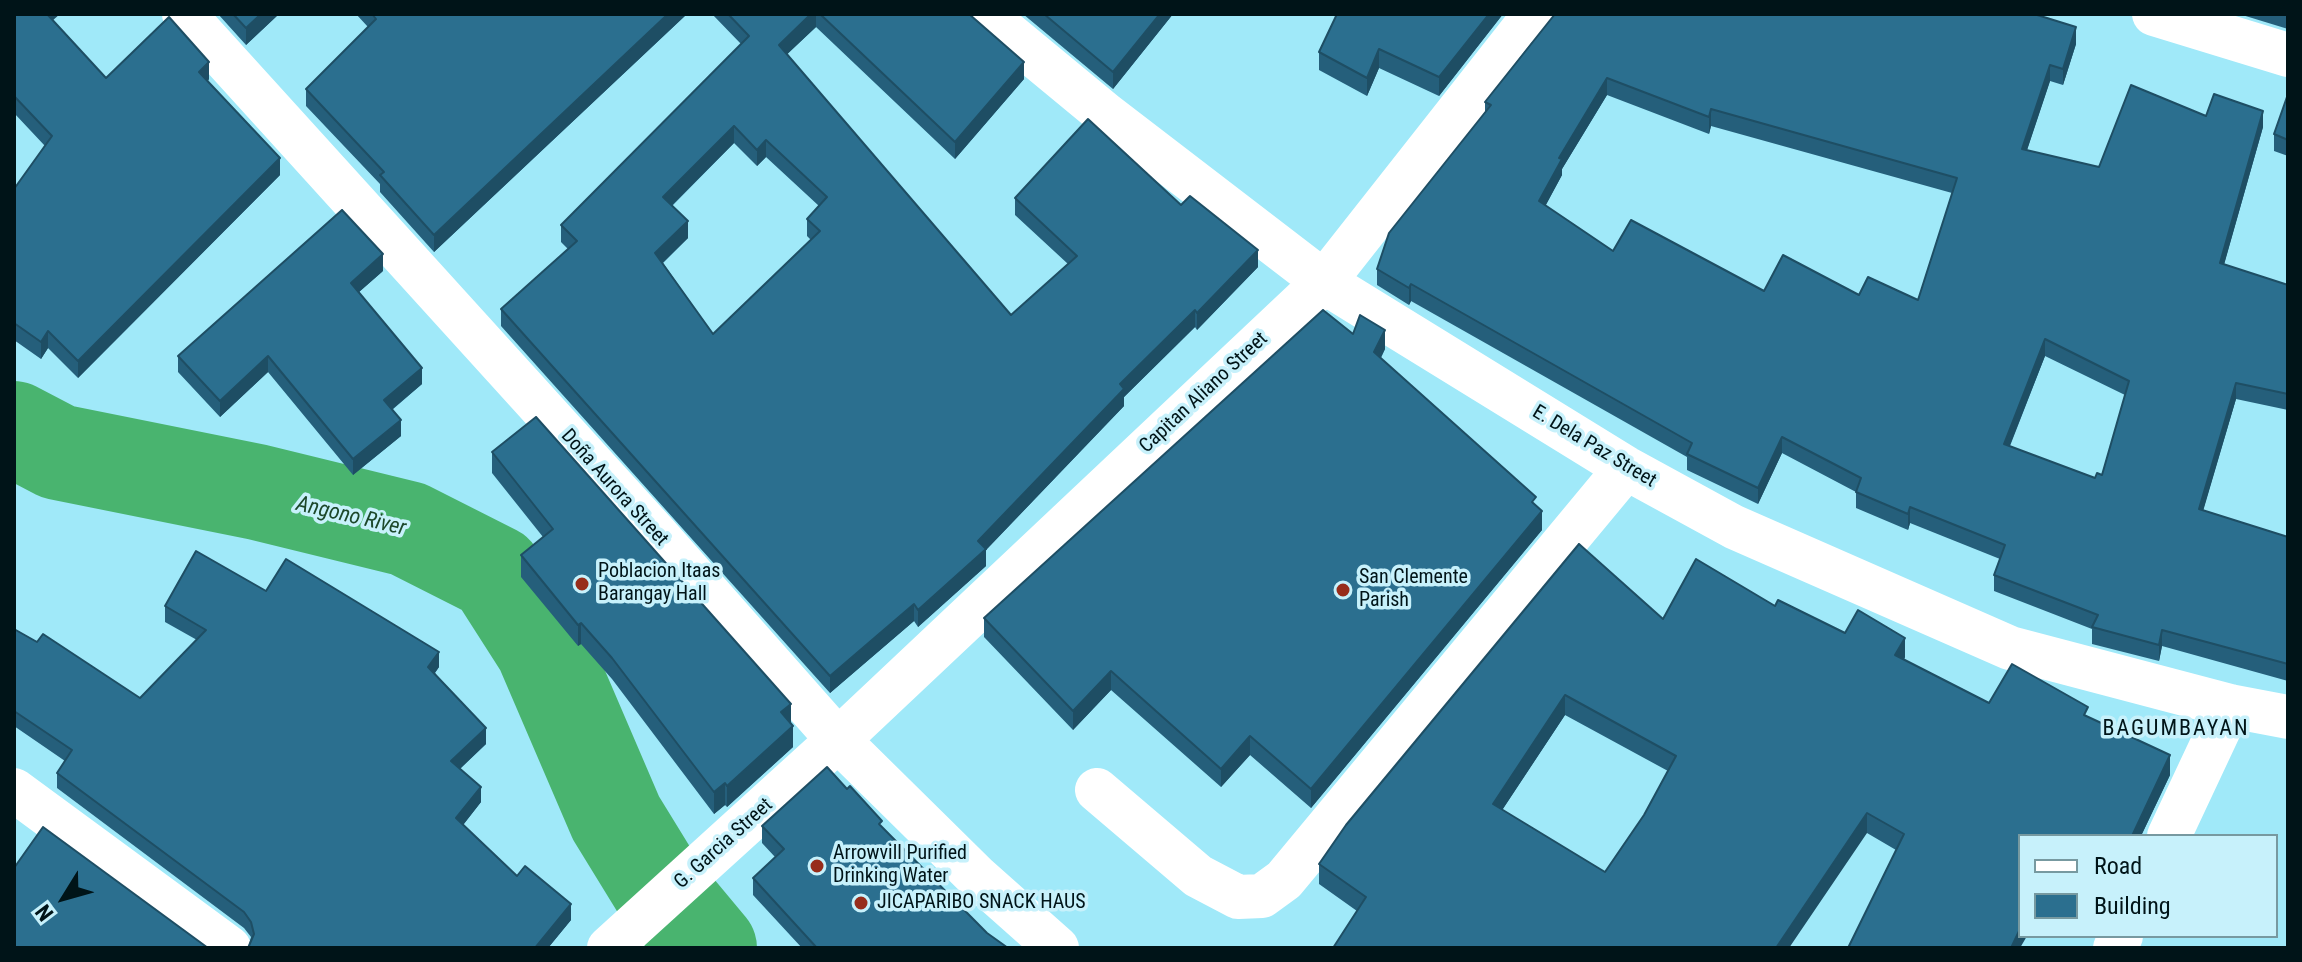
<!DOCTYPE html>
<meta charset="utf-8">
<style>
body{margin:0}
#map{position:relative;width:2302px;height:962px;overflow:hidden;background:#a0e9f9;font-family:"Roboto Condensed",sans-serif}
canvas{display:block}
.frame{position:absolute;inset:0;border:16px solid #001418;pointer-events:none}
.legend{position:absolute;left:2018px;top:834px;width:260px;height:104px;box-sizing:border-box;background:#c7f1fb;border:2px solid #7799a0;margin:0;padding:10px 14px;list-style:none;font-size:24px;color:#001418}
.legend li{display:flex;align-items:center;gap:16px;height:40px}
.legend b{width:40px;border:2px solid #7799a0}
.north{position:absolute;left:24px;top:858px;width:80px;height:80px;-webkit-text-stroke:6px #c7f1fb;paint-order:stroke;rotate:233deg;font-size:22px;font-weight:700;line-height:32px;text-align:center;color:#001418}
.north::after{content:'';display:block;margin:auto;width:28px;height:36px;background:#001418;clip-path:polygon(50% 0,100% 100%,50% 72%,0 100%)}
</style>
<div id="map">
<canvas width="2302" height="962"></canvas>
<div class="frame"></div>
<ul class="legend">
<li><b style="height:10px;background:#fff"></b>Road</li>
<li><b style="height:22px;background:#2b6f8f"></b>Building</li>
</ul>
<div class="north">N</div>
</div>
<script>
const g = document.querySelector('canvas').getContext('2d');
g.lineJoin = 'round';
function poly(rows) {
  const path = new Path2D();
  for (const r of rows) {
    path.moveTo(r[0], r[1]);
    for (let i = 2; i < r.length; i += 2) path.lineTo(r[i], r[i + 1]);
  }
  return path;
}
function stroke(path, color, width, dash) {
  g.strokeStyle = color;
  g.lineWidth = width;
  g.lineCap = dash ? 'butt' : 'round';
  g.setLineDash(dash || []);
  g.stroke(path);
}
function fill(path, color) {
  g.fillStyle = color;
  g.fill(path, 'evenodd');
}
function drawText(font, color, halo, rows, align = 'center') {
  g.font = font + ' "Roboto Condensed",sans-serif';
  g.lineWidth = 7;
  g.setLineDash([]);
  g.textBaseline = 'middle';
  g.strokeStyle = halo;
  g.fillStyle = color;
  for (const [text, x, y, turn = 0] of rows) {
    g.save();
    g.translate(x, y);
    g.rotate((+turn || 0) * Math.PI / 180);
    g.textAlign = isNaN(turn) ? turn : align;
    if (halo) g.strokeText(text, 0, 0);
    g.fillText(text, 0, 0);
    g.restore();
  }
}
const river = poly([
 [14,429,58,452,257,492,408,529,495,573,543,648,616,818,659,888,709,948]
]);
const minor = poly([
 [184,14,655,533,838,740,976,876,1057,948],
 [984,14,1105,114,1324,282,1626,468,1734,527,2010,648,2230,706,2288,717],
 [2154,14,2288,55],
 [14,790,229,948],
 [1097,790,1198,876,1238,897,1262,896,1284,880,1626,468],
 [2169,836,2230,706],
 [609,948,838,740,1324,282,1535,14],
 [2115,948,2121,936]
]);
const wall = poly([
 [14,14,53,20,106,78,209,79,208,81,280,175,78,378,48,348,41,359,14,340,14,189,45,146,14,113],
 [218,14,279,14,246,45],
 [356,14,687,14,434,252,380,192,380,184,306,106,306,89,368,27],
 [712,14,969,14,1024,79,955,159,816,27,787,54,1011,315,1068,264,1015,215,1015,198,1181,205,1258,267,1197,330,1195,327,1124,397,1124,406,986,550,986,566,918,627,914,621,830,693,501,326,501,309,568,249,561,242,561,225,741,44],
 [734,143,757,166,766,157,819,206,807,219,807,236,811,240,713,334,663,263,688,238,672,206],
 [1023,14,1173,14,1113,89],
 [1503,14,1439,96,1379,68,1367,96,1319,70,1319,52],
 [2239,14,2288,14,2288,29],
 [1532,42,2076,44,2063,85,2050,81,2027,150,2099,167,2206,116,2263,127,2224,264,2288,285,2288,410,2236,399,2203,510,2288,537,2288,681,2162,646,2159,661,2092,644,2092,629,1994,591,1994,575,2000,559,1910,523,1908,530,1856,508,1856,492,1782,453,1758,504,1687,470,1687,457,1411,301,1409,305,1377,285,1377,269,1485,112,1485,102],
 [1607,95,1709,134,1711,126,1952,193,1918,300,1859,295,1764,291,1613,251,1545,206,1562,175,1562,169],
 [2045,356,2125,395,2102,475,2095,478,2010,446],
 [2288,94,2288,156,2274,151,2274,134],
 [383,271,359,292,422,384,392,410,401,436,353,475,268,372,220,417,178,372,178,356],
 [1353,334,1385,349,1381,358,1536,506,1542,530,1311,808,1250,755,1221,787,1111,690,1073,730,984,637,984,618],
 [492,452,791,724,793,747,727,807,725,805,714,814,612,679,581,644,578,646,521,577,521,555,543,537,492,473],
 [266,591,439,667,435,673,486,744,460,769,481,802,463,825,517,876,571,920,548,948,248,948,251,937,244,928,57,788,57,773,65,761,14,726,14,629,140,698,197,640,165,622,165,606],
 [1775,606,1905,657,1904,660,1989,703,2088,717,2170,775,2141,836,2020,836,1896,850,1867,833,1357,911,1319,884,1319,864,1663,619],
 [1565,715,1668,771,1644,815,1605,872,1502,810],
 [762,826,882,827,987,933,1008,948,802,948,753,895,753,878,775,857,762,843]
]);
const shadedWall = poly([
 [44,14,60,14,44,28],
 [261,14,279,14,246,45,246,28],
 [668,14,687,14,434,252,434,235],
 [811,14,816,14,816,27,779,62,779,45],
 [1160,14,1173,14,1113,89,1113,72],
 [1489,14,1503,14,1439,96,1439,77],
 [2076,27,2076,44,2063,85,2063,69],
 [1379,49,1379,68,1367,96,1367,78],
 [209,62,209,79,199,89,199,72],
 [1024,62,1024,79,955,159,955,142],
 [2050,65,2050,81,2022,165,2022,149],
 [1607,78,1607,95,1562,169,1562,175,1539,218,1539,201,1559,158],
 [1711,109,1711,126,1709,134,1709,117],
 [2263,111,2263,127,2220,279,2220,263],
 [734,126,734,143,663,214,663,197],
 [766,140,766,157,757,166,757,150],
 [280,158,280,175,78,378,78,361],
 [688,221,688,238,655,270,655,253],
 [1258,250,1258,267,1197,330,1197,313],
 [383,254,383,271,351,299,351,283],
 [1411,284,1411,301,1409,305,1409,288],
 [1195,310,1195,327,1124,397,1124,406,986,550,986,566,918,627,918,610,978,541,1120,384],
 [1385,330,1385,349,1374,370,1374,352],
 [48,331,48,348,41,359,41,342],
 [2045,339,2045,356,2004,460,2004,444],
 [268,356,268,372,220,417,220,401],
 [422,368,422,384,384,416,384,400],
 [2236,383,2236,399,2199,525,2199,509],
 [401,420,401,436,353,475,353,459],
 [1782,437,1782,453,1758,504,1758,488],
 [1910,507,1910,523,1908,530,1908,514],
 [1542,511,1542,530,1311,808,1311,789],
 [16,521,16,536,14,540,14,525],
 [914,604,914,621,830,693,830,676],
 [581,623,581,644,578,646,578,625],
 [2162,630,2162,646,2159,661,2159,645],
 [1905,638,1905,657,1895,675,1895,655],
 [439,652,439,667,428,682,428,667],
 [1111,671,1111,690,1073,730,1073,711],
 [1565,695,1565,715,1493,824,1493,804],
 [791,704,791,725,781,712],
 [793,726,793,747,727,807,727,786],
 [486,728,486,744,451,777,451,761],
 [1250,736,1250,755,1221,787,1221,769],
 [2170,755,2170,775,2141,836,2132,836],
 [725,783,725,805,714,814,714,792],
 [481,787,481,802,456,834,456,818],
 [1867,813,1867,833,1789,948,1776,948],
 [571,904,571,920,548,948,535,948],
 [2020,929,2020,936,2027,936,2020,948,2011,948]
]);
const building = poly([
 [14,14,47,14,106,78,169,17,209,62,199,72,280,158,78,361,48,331,41,342,14,323,14,189,52,136,14,96,14,14],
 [233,14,261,14,246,28,233,14],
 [372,14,668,14,434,235,380,175,384,172,306,89,376,19,372,14],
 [728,14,811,14,779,45,1011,315,1077,256,1015,198,1088,119,1181,205,1190,196,1258,250,1197,313,1195,310,1120,384,1124,389,978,541,986,549,918,610,914,604,830,676,501,309,577,241,561,225,749,36,728,14],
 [734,126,757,150,766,140,827,197,807,219,820,231,713,334,655,253,688,221,663,197,734,126],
 [820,14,969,14,1024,62,955,142,820,14],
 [1044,14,1160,14,1113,72,1044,14],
 [1337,14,1489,14,1439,77,1379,49,1367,78,1319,52,1337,14],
 [1555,14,2034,14,2076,27,2063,69,2050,65,2022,149,2099,167,2131,85,2206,116,2214,94,2263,111,2220,263,2288,285,2288,394,2236,383,2199,509,2288,537,2288,664,2162,630,2159,645,2092,627,2098,615,1994,575,2005,545,1910,507,1908,514,1856,492,1861,478,1782,437,1758,488,1687,454,1692,443,1411,284,1409,288,1377,269,1389,233,1491,105,1485,102,1555,14],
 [1607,78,1709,117,1711,109,1957,178,1918,300,1868,277,1859,295,1783,255,1764,291,1631,220,1613,251,1539,201,1562,159,1559,158,1607,78],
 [2045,339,2129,381,2102,475,2097,473,2095,478,2004,444,2045,339],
 [2288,94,2288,140,2274,134,2288,94],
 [342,210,383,254,351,283,422,368,384,400,401,420,353,459,268,356,220,401,178,356,342,210],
 [1323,310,1353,334,1360,315,1385,330,1374,352,1536,497,1532,502,1542,511,1311,789,1250,736,1221,769,1111,671,1073,711,984,618,1323,310],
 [536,417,791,704,781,712,793,726,727,786,725,783,714,792,612,658,581,623,578,625,521,555,553,529,492,452,536,417],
 [1579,544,1663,619,1696,559,1775,606,1778,600,1845,633,1858,610,1905,638,1895,655,1989,703,2012,664,2088,707,2084,715,2170,755,2132,836,2020,836,2020,929,2011,948,1848,948,1904,834,1867,813,1776,948,1333,948,1366,897,1319,864,1346,825,1579,544],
 [1565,695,1676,756,1644,815,1605,872,1493,804,1565,695],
 [196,551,266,591,286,559,439,652,428,667,486,728,451,761,481,787,456,818,517,876,525,866,571,904,535,948,248,948,254,934,251,922,244,912,57,773,72,750,14,711,14,629,37,642,43,634,140,698,206,630,165,606,196,551],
 [827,767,847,789,850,786,882,821,879,824,987,933,1008,948,817,948,753,878,784,849,762,826,827,767],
 [43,827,208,948,14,948,14,868,43,827]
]);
const markers = [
 [582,584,8,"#972d1b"],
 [1343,590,8,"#972d1b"],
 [817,866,8,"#972d1b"],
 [861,903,8,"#972d1b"]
];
const streetNames = [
 ["Capitan Aliano Street",1204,393,-43],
 ["E. Dela Paz Street",1594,447,31],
 ["Doña Aurora Street",614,488,48],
 ["G. Garcia Street",724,844,-42]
];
const poiNames = [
 ["Poblacion Itaas",598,572],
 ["Barangay Hall",598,595],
 ["San Clemente",1359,578],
 ["Parish",1359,601],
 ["Arrowvill Purified",833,854],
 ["Drinking Water",833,877],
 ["JICAPARIBO SNACK HAUS",877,903]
];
const waterNames = [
 ["Angono River",351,517,13]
];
const neighbourhoodNames = [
 ["BAGUMBAYAN",2176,729]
];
stroke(river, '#49b46f', 96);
stroke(minor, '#fff', 44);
fill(wall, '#255f7b');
fill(shadedWall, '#1e4e64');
fill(building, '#2b6f8f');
stroke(building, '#1e4e64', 2);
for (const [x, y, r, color] of markers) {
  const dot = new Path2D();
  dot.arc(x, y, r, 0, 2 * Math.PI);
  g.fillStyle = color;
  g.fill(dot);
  stroke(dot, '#c7f1fb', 3);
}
drawText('20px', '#001418', '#c7f1fb', streetNames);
drawText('20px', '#001418', '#c7f1fb', poiNames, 'left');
drawText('italic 22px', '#1d482b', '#c7f1fb', waterNames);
g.letterSpacing = '2px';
drawText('22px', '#001418', '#c7f1fb', neighbourhoodNames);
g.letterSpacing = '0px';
</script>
